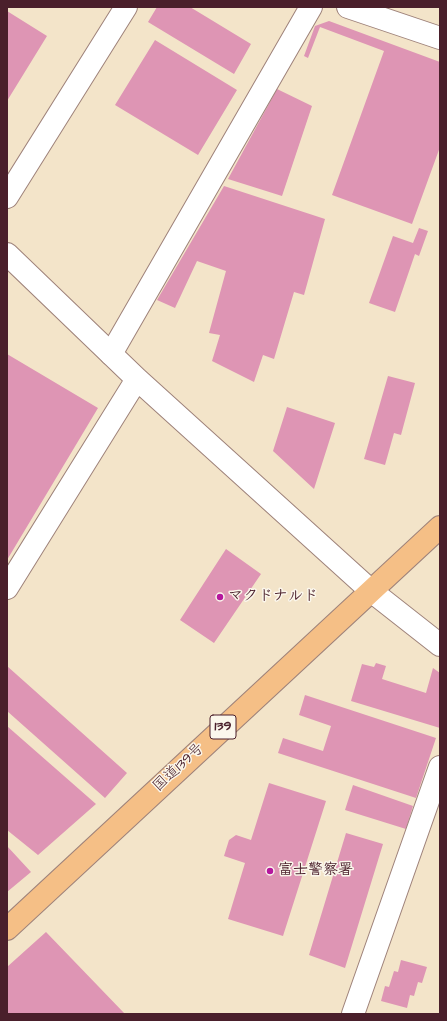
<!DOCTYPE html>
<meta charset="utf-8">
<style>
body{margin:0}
#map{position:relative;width:447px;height:1021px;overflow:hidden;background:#f3e4c9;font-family:"Architects Daughter",sans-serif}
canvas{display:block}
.frame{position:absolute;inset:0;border:8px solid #4a1f2b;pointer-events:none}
</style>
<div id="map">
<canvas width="447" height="1021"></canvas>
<div class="frame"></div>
</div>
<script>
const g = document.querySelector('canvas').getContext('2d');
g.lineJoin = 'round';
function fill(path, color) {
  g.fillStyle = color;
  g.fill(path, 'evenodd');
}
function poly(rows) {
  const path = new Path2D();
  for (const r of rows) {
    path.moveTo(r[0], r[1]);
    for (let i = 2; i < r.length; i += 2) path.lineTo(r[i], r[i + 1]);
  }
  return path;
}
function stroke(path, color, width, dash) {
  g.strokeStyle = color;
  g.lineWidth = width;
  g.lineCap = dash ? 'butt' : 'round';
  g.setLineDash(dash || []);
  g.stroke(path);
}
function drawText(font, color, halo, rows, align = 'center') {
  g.font = font + ' "Architects Daughter","Klee One",sans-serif';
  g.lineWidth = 3;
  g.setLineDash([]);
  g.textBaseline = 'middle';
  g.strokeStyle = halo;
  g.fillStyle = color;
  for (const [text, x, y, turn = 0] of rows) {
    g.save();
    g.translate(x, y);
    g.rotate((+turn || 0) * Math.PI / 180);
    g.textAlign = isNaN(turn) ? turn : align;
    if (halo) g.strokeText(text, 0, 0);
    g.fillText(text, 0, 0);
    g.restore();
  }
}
const building = poly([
 [157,7,190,7,251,44,234,74,148,22],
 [7,11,47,36,7,101],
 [329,21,440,62,440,147,412,224,332,195,384,51,320,27,308,58,304,56,315,26],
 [155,40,237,90,198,155,115,105],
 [277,89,312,106,282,196,228,179],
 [224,186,325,219,304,295,294,292,274,359,263,355,254,382,212,361,220,335,209,333,226,271,197,261,175,308,157,300],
 [419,228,428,231,419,256,415,254,395,312,369,303,393,236,413,243],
 [7,354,98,408,7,560],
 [388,376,415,383,401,435,394,433,385,465,364,459],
 [287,407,335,423,314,489,273,451],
 [226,549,261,574,214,643,180,620],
 [376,663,386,666,382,679,426,693,433,668,440,673,440,728,351,701,362,664,374,667],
 [7,666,127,773,105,798,7,711],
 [305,695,436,738,416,798,278,753,283,738,323,751,331,726,299,715],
 [7,726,96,804,38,855,7,830],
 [269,783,326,801,283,936,228,919,245,863,224,856,229,840,236,835,251,840],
 [353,785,413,806,406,829,345,810],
 [346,833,383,844,345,968,309,955],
 [7,846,31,872,7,892],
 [46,932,125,1014,7,1014,7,967],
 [401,960,427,967,422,983,418,982,414,996,410,995,407,1008,381,1001,385,986,389,987,394,971,398,972]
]);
const minor = poly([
 [348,7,440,38],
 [111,354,311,7],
 [353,1014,440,767]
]);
const tertiary = poly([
 [7,197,126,7],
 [7,254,137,379,370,590,440,645],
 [7,588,137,379]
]);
const trunk = poly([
 [7,929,440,527]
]);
const markers = [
 [220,597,4,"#b5179e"],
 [270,871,4,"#b5179e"]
];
const shields = [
 [223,727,26]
];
const shieldNames = [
 ["139",223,727]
];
const poiNames = [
 ["マクドナルド",228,597],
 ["富士警察署",278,871]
];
const streetNames = [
 ["国道139号",179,768,-43]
];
fill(building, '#de95b4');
stroke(minor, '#9e827a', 24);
stroke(tertiary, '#9e827a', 24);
stroke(trunk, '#9e827a', 24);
stroke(minor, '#fff', 22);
stroke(tertiary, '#fff', 22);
stroke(trunk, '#f5bf86', 22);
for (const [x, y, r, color] of markers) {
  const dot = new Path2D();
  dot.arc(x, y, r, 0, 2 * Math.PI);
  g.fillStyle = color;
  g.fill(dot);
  stroke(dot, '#fbf7ec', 1.5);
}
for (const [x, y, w] of shields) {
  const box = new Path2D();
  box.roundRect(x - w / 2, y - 12, w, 24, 3);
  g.fillStyle = '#fbf7ec';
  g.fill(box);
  stroke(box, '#4a1f2b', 1);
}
drawText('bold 14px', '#4a1f2b', null, shieldNames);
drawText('bold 15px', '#4a1f2b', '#fbf7ec', poiNames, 'left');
drawText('15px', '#4a1f2b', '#fbf7ec', streetNames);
</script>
